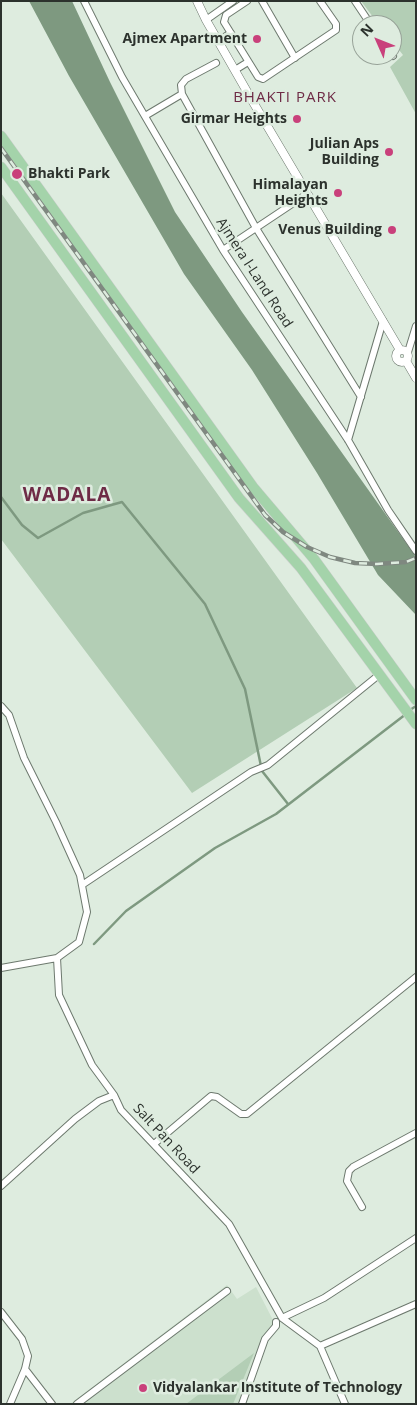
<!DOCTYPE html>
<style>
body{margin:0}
#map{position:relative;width:417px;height:1405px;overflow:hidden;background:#deecdf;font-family:"Open Sans",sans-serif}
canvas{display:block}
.frame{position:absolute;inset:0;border:2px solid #2c322d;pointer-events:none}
.north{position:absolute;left:352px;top:15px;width:50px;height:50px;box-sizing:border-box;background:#deecdf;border:1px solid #97a298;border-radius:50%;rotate:314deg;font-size:14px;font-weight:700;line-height:20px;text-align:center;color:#2c322d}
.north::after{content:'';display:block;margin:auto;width:18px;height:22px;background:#c9407b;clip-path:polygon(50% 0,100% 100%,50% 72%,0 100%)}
</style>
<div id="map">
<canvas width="417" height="1405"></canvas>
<div class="frame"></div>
<div class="north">N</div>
</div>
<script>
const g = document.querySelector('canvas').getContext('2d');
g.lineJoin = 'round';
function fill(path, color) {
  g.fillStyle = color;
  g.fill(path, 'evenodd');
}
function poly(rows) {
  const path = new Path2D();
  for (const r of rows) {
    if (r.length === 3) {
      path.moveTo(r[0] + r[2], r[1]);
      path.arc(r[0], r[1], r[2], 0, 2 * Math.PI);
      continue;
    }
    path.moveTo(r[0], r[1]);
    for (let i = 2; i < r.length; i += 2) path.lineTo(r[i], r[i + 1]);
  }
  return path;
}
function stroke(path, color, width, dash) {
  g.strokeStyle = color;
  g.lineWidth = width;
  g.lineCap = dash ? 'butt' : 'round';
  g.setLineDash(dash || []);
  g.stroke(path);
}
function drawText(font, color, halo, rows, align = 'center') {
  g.font = font + ' "Open Sans",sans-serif';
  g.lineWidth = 5;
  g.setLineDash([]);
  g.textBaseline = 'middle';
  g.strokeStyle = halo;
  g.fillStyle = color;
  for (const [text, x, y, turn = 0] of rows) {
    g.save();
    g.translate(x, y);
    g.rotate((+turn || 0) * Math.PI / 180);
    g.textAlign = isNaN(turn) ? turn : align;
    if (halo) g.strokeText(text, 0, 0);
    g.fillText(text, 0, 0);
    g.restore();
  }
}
const built = poly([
 [227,1285,237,1299,256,1287,276,1326,265,1339,242,1404,70,1404]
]);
const green = poly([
 [361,1,416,1,416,114,390,67,403,55,392,41,392,25,379,25],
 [1,193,357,688,192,793,1,539],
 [254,1353,233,1404,186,1404]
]);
const water = poly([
 [29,1,72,1,110,82,175,212,242,312,416,557,416,615,378,575,317,473,252,370,184,274,69,76]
]);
const stream = poly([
 [1,497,22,525,38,538,83,513,122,502,205,604,245,689,262,771,288,804],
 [410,710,416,706],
 [94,944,126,911,215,848,276,814,406,714]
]);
const minor = poly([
 [84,1,122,77,223,250,348,440,388,510,416,551],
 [247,1,226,15,224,22,258,77,263,79,336,30,336,24,320,1],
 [262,1,295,58],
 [355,1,371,25],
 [206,20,233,1],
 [218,41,231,33],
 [392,55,393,56],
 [216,63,186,79,181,85,182,94,256,228,361,397],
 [235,70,248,62],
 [145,116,182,94],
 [223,250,307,194],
 [408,352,416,326],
 [348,440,383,321],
 [1,706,9,715,24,758,56,822,80,875,87,912,79,942,57,958,1,968],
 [82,885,251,772,268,765,380,674],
 [57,958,59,995,92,1065,114,1095,121,1110,229,1224,282,1318,320,1346,345,1404],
 [154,1144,211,1096,217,1097,241,1114,247,1114,416,977],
 [1,1186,75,1119,99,1101,114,1095],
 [362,1207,347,1181,349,1171,353,1167,416,1133],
 [1,1312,22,1339,28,1356,25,1369,10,1404],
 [282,1318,324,1298,416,1238],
 [320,1346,416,1304],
 [25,1369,52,1404],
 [77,1404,227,1291],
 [242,1404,265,1339,276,1326,276,1322]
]);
const tertiary = poly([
 [197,1,206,20,253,102,400,350],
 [402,356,6],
 [406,361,416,378]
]);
const primary = poly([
 [1,136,253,487,314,559,416,700],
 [1,167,239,498,301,568,416,724]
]);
const rail = poly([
 [1,148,265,515,283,532,307,547,330,557,355,563,377,564,406,562,416,558]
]);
const markers = [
 [257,39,5,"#c9407b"],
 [297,119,5,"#c9407b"],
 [389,152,5,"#c9407b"],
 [17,174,6,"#c9407b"],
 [338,193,5,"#c9407b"],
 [392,230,5,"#c9407b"],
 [143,1388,5,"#c9407b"]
];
const poiNames = [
 ["Ajmex Apartment",247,39],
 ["Girmar Heights",287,119],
 ["Julian Aps",379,144],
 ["Building",379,160],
 ["Bhakti Park",28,174,"left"],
 ["Himalayan",328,185],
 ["Heights",328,201],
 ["Venus Building",382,230],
 ["Vidyalankar Institute of Technology",153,1388,"left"]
];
const streetNames = [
 ["Ajmera l-Land Road",254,273,57],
 ["Salt Pan Road",166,1139,47]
];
const neighbourhoodNames = [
 ["BHAKTI PARK",285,98]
];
const districtNames = [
 ["WADALA",67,496]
];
fill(built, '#cce0cd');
fill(green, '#b3ceb5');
fill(water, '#7e9980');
stroke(stream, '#7e9980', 2.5);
stroke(minor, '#6d796e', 8);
stroke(tertiary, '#6d796e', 9);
stroke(primary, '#cccecd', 11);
stroke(minor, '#fff', 6);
stroke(tertiary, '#fff', 8);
stroke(primary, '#a4d3aa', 10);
stroke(rail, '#7f8880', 4.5);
stroke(rail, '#deecdf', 2.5, [8]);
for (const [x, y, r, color] of markers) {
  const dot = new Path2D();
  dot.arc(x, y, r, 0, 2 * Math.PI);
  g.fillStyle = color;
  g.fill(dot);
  stroke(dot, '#deecdf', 2);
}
drawText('bold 14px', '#2c322d', '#deecdf', poiNames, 'right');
drawText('14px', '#2c322d', '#deecdf', streetNames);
g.letterSpacing = '1px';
drawText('15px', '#6e2b46', '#deecdf', neighbourhoodNames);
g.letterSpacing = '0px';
g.letterSpacing = '1px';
drawText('bold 19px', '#6e2b46', '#deecdf', districtNames);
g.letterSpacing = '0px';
</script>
